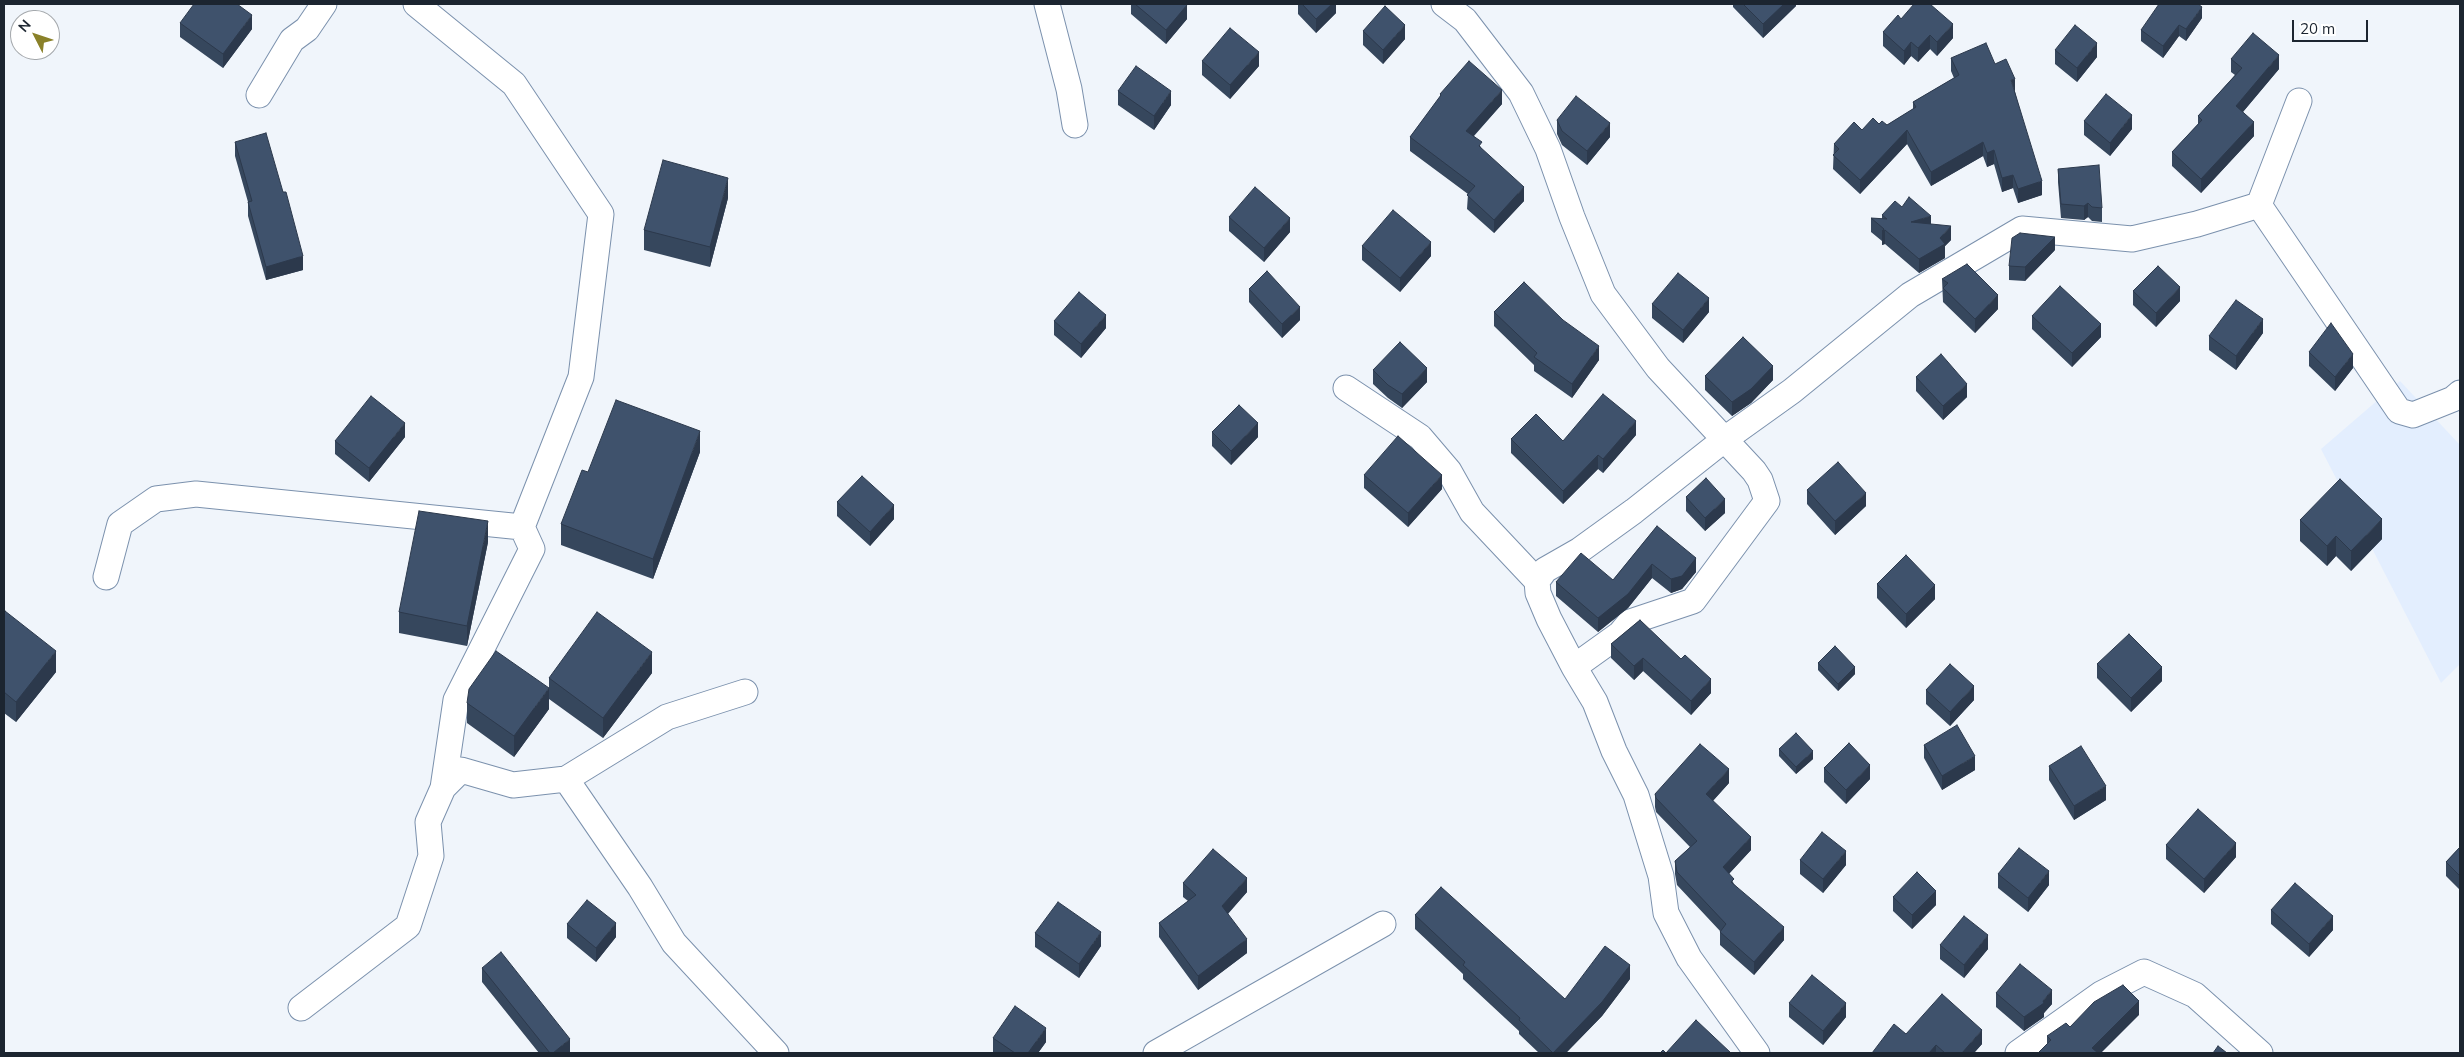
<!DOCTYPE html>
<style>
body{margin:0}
#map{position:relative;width:2464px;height:1057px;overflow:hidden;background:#f0f5fb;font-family:Mulish,sans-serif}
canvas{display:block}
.frame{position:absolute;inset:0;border:5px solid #1c2530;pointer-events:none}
.north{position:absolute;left:10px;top:10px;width:50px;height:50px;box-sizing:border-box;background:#fff;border:1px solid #a4a8ac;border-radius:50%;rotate:311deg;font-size:14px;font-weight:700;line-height:20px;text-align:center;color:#1c2530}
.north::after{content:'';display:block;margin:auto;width:18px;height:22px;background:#8a8129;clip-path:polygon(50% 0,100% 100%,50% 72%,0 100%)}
.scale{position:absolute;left:2292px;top:20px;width:76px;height:22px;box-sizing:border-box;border:2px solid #1c2530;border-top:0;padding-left:6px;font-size:15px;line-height:18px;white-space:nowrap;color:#1c2530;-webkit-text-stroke:4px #fff;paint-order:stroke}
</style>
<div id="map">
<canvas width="2464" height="1057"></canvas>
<div class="frame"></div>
<div class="north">N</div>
<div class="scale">20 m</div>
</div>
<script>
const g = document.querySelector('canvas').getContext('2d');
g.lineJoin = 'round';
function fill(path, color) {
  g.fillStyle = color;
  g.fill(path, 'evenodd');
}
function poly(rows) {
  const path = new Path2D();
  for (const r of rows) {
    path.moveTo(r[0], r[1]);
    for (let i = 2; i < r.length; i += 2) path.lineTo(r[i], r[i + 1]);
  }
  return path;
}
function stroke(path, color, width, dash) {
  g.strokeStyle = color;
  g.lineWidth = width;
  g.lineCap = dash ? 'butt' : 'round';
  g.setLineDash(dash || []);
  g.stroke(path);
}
const built = poly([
 [2400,381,2460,445,2460,664,2441,683,2321,449]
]);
const minor = poly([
 [416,4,514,84,601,214,581,377,522,527,532,549,456,700,443,788,461,770,513,785,566,779,667,717,745,692],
 [1047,4,1069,89,1075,125],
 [1444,4,1465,20,1521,93,1548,149,1572,217,1603,294,1658,368,1754,471,1760,480,1767,501,1693,601,1630,622,1620,634,1574,667,1595,702,1614,751,1636,795,1661,876,1666,913,1689,958,1757,1053],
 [259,95,292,40,307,29,324,4],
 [2259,205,2399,411,2413,415,2453,399,2460,393],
 [2259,205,2299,101],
 [1346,388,1420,437,1449,471,1472,512,1537,581],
 [106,577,120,524,156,499,196,494,522,527],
 [1574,667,1549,619,1538,593,1537,581,1545,570,1580,550,1634,511,1725,439,1792,391,1910,295,2022,229,2132,239,2197,224,2259,205],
 [566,779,640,887,674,943,776,1053],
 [301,1008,408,926,431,856,428,822,443,788],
 [1156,1053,1383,924],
 [2018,1053,2101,994,2144,972,2195,995,2260,1053]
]);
const wall = poly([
 [1131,4,1185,4,1187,19,1166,44,1131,14],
 [1298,4,1336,4,1336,13,1316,33,1298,14],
 [1733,4,1796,4,1796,6,1763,38,1733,7],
 [2202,18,2186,41,2179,36,2163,58,2141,41,2141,30],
 [1901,19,1953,38,1937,56,1930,49,1918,62,1911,56,1904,65,1883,46,1883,32],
 [180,23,252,29,223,68,180,37],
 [1363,31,1405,39,1383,64,1363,45],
 [2055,50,2097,57,2077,82,2055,64],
 [1951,58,1995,64,2015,92,2042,195,2018,203,2013,188,2002,192,1994,164,1987,167,1983,156,1931,186,1907,144,1860,194,1833,169,1834,144,1862,130,1879,124,1887,125,1913,109,1913,102,1954,78,1951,71],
 [2231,59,2279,69,2243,112,2254,136,2201,193,2172,166,2172,152,2198,124,2198,116,2235,75,2231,72],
 [1202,61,1259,66,1230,99,1202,75],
 [1118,91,1171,105,1154,130,1118,105],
 [1440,94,1502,104,1474,136,1482,149,1524,201,1494,233,1467,209,1468,194,1410,151,1410,137,1440,97],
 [1557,120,1610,137,1587,165,1562,145,1557,134],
 [2084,121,2132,129,2110,156,2084,135],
 [235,142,283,192,303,270,266,280,248,216,248,202,235,156],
 [2058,169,2102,208,2102,222,2092,221,2088,217,2084,220,2061,218,2058,182],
 [728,198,710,267,644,250,644,230],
 [1902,207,1931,224,1951,240,1945,246,1945,258,1919,273,1885,244,1882,245,1882,241,1871,232,1871,218,1882,219,1882,215],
 [1229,217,1290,232,1264,262,1229,231],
 [1362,246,1431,256,1400,292,1362,260],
 [2055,250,2025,281,2009,280,2009,266],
 [1942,279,1998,309,1975,333,1943,302],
 [1249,289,1300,320,1282,338,1249,302],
 [2133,291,2180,301,2156,327,2133,305],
 [1652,304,1709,312,1683,343,1652,318],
 [1494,312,1599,360,1572,398,1534,371,1534,365,1494,326],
 [2032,316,2101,337,2072,367,2032,329],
 [1054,321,1106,328,1081,358,1054,335],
 [2263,333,2236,370,2209,350,2209,336],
 [2309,352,2353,368,2335,391,2309,366],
 [1373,370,1427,382,1402,408,1388,398,1373,384],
 [1705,376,1773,380,1751,403,1732,416,1705,390],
 [1916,377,1967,397,1943,420,1916,391],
 [1212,432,1258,437,1231,465,1212,446],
 [1636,435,1603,473,1598,469,1563,504,1511,453,1511,439,1563,441],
 [405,437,369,482,335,454,335,441],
 [700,452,653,579,561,545,561,524,588,472],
 [1364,475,1442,489,1408,527,1364,488],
 [1807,490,1866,506,1835,535,1807,504],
 [1686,497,1725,513,1705,531,1686,511],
 [837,502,894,519,870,546,837,516],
 [2300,520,2382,539,2351,571,2336,556,2327,566,2300,541],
 [1657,526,1696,572,1682,589,1671,593,1652,578,1628,608,1598,632,1556,596,1556,582,1613,580],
 [488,542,467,646,399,633,399,612],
 [1877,584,1935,599,1906,628,1877,598],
 [4,613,56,672,16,722,4,713],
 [1640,620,1711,693,1691,715,1643,671,1634,680,1611,658,1611,644],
 [1818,663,1855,674,1838,691,1818,670],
 [2097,664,2162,681,2131,712,2097,678],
 [652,673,603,738,549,699,549,678],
 [1926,690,1974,700,1950,726,1926,704],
 [467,703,549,709,514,757,467,723],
 [1924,745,1975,770,1942,790,1924,758],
 [1779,749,1813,759,1796,774,1779,756],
 [2049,766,2106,800,2074,820,2049,780],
 [1824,768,1870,779,1846,804,1824,782],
 [1729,783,1713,801,1751,850,1729,874,1734,884,1784,940,1754,975,1720,945,1720,931,1677,885,1675,874,1675,861,1690,847,1656,812,1655,807,1655,794],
 [2166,845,2236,857,2204,893,2166,859],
 [2460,847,2460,890,2446,876,2446,862],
 [1800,860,1846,865,1823,893,1800,874],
 [1998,874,2049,885,2028,912,1998,888],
 [1183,883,1247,892,1228,914,1247,953,1198,990,1159,937,1159,923,1188,901,1183,897],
 [1893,897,1936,905,1912,929,1893,911],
 [2271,910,2333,930,2309,957,2271,924],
 [1415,915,1565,999,1630,979,1602,1016,1566,1053,1539,1053,1519,1034,1519,1031,1463,979,1463,974,1415,929],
 [567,924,616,937,596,962,567,938],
 [1035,933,1101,946,1079,978,1035,947],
 [1940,945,1988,949,1964,978,1940,959],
 [482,968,570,1053,539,1053,482,982],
 [1996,993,2052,1004,2044,1013,2044,1017,2024,1031,1996,1007],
 [1789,1003,1846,1017,1823,1045,1789,1017],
 [2139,1015,2047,1044,2047,1036,2070,1027],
 [1906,1034,1982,1044,1974,1053,1872,1053],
 [993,1038,1046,1042,1038,1053,995,1053,993,1052]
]);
const shadedWall = poly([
 [1332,4,1336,4,1336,13,1316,33,1316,19],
 [1784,4,1796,4,1796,6,1763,38,1763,24],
 [1187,5,1187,19,1166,44,1166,30],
 [2202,7,2202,18,2186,41,2186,29],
 [252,15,252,29,223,68,223,54],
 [1953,24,1953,38,1937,56,1937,42],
 [1405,25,1405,39,1383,64,1383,50],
 [2179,25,2179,36,2163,58,2163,46],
 [1930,35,1930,49,1918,62,1918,48],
 [1911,42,1911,56,1904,65,1904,51],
 [2097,43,2097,57,2077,82,2077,68],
 [1259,52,1259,66,1230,99,1230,85],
 [2279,55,2279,69,2236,120,2236,106],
 [2015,79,2015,93,2011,80],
 [1502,90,1502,104,1466,144,1466,131],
 [1171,91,1171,105,1154,130,1154,116],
 [2132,115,2132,129,2110,156,2110,143],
 [2254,122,2254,136,2201,193,2201,179],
 [1610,123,1610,137,1587,165,1587,151],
 [1907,130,1907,144,1860,194,1860,180],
 [1983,142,1983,156,1931,186,1931,172],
 [1994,150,1994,164,1987,167,1987,153],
 [2013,175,2013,188,2002,192,2002,178],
 [728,178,728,198,710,267,710,247],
 [2042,181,2042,195,2018,203,2018,189],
 [1524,187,1524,201,1494,233,1494,220],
 [2088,203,2088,217,2084,220,2084,206],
 [1931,216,1931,230,1911,222],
 [1290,218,1290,232,1264,262,1264,248],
 [1951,226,1951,240,1945,246,1945,258,1919,273,1919,259,1940,238],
 [1885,230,1885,244,1882,245,1882,231],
 [2055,237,2055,250,2025,281,2025,267],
 [1431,242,1431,256,1400,292,1400,278],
 [303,256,303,270,266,280,266,267],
 [2180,287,2180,301,2156,327,2156,313],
 [1998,295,1998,309,1975,333,1975,319],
 [1709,298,1709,312,1683,343,1683,330],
 [1300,307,1300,320,1282,338,1282,324],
 [1106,315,1106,328,1081,358,1081,344],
 [2263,319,2263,333,2236,370,2236,356],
 [2101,324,2101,337,2072,367,2072,353],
 [1599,346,1599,360,1572,398,1572,384],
 [2353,354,2353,368,2335,391,2335,377],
 [1773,366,1773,380,1751,403,1732,416,1732,402],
 [1427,368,1427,382,1402,408,1402,394],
 [1967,384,1967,397,1943,420,1943,406],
 [1636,421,1636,435,1603,473,1603,459],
 [405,423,405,437,369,482,369,468],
 [1258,423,1258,437,1231,465,1231,451],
 [700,431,700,452,653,579,653,559],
 [1598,455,1598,469,1563,504,1563,491],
 [1442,475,1442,489,1408,527,1408,513],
 [1866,493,1866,506,1835,535,1835,521],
 [1725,499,1725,513,1705,531,1705,518],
 [894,505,894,519,870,546,870,532],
 [2382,519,2382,539,2351,571,2351,551],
 [488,521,488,542,467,646,467,626],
 [2336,536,2336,556,2327,566,2327,546],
 [1696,558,1696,572,1682,589,1671,593,1671,579],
 [1652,564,1652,578,1628,608,1598,632,1598,618],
 [1935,585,1935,599,1906,628,1906,614],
 [56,651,56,672,16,722,16,702],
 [652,652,652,673,603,738,603,718],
 [1643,658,1643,671,1634,680,1634,666],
 [1855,667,1855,674,1838,691,1838,684],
 [2162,667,2162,681,2131,712,2131,698],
 [1711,679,1711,693,1691,715,1691,701],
 [1974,686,1974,700,1950,726,1950,712],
 [549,688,549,709,514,757,514,736],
 [1813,751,1813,759,1796,774,1796,767],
 [1975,756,1975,770,1942,790,1942,776],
 [1870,765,1870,779,1846,804,1846,790],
 [1729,769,1729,783,1706,808,1706,794],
 [2106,786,2106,800,2074,820,2074,806],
 [1751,837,1751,850,1723,880,1723,867],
 [2236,843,2236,857,2204,893,2204,879],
 [1846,851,1846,865,1823,893,1823,879],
 [2049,871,2049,885,2028,912,2028,898],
 [1247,878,1247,892,1222,920,1222,906],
 [1936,891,1936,905,1912,929,1912,915],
 [2333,916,2333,930,2309,957,2309,944],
 [616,923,616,937,596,962,596,948],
 [1784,927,1784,940,1754,975,1754,962],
 [1101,932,1101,946,1079,978,1079,964],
 [1988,935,1988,949,1964,978,1964,965],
 [1247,939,1247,953,1198,990,1198,976],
 [1630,965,1630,979,1602,1016,1566,1053,1553,1053],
 [2052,990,2052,1004,2044,1013,2044,1017,2024,1031,2024,1017,2043,1001],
 [2139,1001,2139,1015,2101,1053,2092,1053,2092,1048],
 [1846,1003,1846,1017,1823,1045,1823,1031],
 [1046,1028,1046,1042,1038,1053,1028,1053],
 [1982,1030,1982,1044,1974,1053,1962,1053],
 [570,1039,570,1053,553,1053],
 [1936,1045,1936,1053,1929,1053]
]);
const building = poly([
 [194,4,237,4,252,15,223,54,180,23,194,4],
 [1135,4,1185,4,1187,5,1166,30,1135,4],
 [1302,4,1332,4,1316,19,1302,4],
 [1743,4,1784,4,1763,24,1743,4],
 [1914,4,1930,4,1953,24,1937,42,1930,35,1918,48,1911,42,1904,51,1883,32,1898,15,1901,19,1914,4],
 [2159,4,2198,4,2202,7,2186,29,2179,25,2163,46,2141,30,2159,4],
 [1385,6,1405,25,1383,50,1363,31,1385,6],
 [2075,25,2097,43,2077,68,2055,50,2075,25],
 [1230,28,1259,52,1230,85,1202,61,1230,28],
 [2253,33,2279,55,2236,106,2254,122,2201,179,2172,152,2202,120,2198,116,2242,68,2231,59,2253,33],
 [1986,43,1995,64,2006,59,2015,79,2011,80,2042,181,2018,189,2013,175,2002,178,1994,150,1987,153,1983,142,1931,172,1907,130,1860,180,1833,155,1839,149,1834,144,1854,122,1862,130,1873,118,1879,124,1882,121,1887,125,1916,107,1913,102,1959,75,1951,58,1986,43],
 [1469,61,1502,90,1466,131,1482,142,1479,146,1524,187,1494,220,1467,195,1475,186,1410,137,1441,95,1440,94,1469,61],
 [1136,66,1171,91,1154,116,1118,91,1136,66],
 [2106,94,2132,115,2110,143,2084,121,2106,94],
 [1576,96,1610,123,1587,151,1562,131,1557,120,1576,96],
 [266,133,283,192,286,192,303,256,266,267,248,202,252,201,235,142,266,133],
 [663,160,728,178,710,247,644,230,663,160],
 [2099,165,2102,208,2092,207,2088,203,2084,206,2061,204,2058,169,2099,165],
 [1255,187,1290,218,1264,248,1229,217,1255,187],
 [1909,197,1931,216,1911,222,1951,226,1940,238,1945,244,1919,259,1885,230,1882,231,1884,229,1871,218,1887,219,1882,215,1895,201,1902,207,1909,197],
 [1393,210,1431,242,1400,278,1362,246,1393,210],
 [2020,233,2055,237,2025,267,2009,266,2012,238,2020,233],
 [1967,264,1998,295,1975,319,1943,288,1948,283,1942,279,1967,264],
 [2158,266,2180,287,2156,313,2133,291,2158,266],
 [1267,271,1300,307,1282,324,1249,289,1267,271],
 [1678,273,1709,298,1683,330,1652,304,1678,273],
 [1524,282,1563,320,1599,346,1572,384,1534,357,1537,353,1494,312,1524,282],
 [2060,286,2101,324,2072,353,2032,316,2060,286],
 [1079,292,1106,315,1081,344,1054,321,1079,292],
 [2236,300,2263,319,2236,356,2209,336,2236,300],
 [2331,323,2353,354,2335,377,2309,352,2331,323],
 [1743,337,1773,366,1751,389,1732,402,1705,376,1743,337],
 [1400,342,1427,368,1402,394,1388,385,1373,370,1400,342],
 [1941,354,1967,384,1943,406,1916,377,1941,354],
 [1603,394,1636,421,1603,459,1598,455,1563,491,1511,439,1536,414,1563,441,1603,394],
 [371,396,405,423,369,468,335,441,371,396],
 [616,400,700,431,653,559,561,524,582,470,588,472,616,400],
 [1239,405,1258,423,1231,451,1212,432,1239,405],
 [1398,436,1442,475,1408,513,1364,475,1398,436],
 [1838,462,1866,493,1835,521,1807,490,1838,462],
 [862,476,894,505,870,532,837,502,862,476],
 [1706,478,1725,499,1705,518,1686,497,1706,478],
 [2340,479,2382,519,2351,551,2336,536,2327,546,2300,520,2340,479],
 [419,511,488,521,467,626,399,612,419,511],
 [1657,526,1696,558,1682,576,1671,579,1652,564,1628,594,1598,618,1556,582,1581,553,1613,580,1657,526],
 [1906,555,1935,585,1906,614,1877,584,1906,555],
 [5,611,56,651,16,702,4,692,4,613,5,611],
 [597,612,652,652,603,718,549,678,597,612],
 [1640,620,1681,659,1685,655,1711,679,1691,701,1643,658,1634,666,1611,644,1640,620],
 [2129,634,2162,667,2131,698,2097,664,2129,634],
 [1835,646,1855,667,1838,684,1818,663,1835,646],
 [496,651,549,688,514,736,467,703,469,689,496,651],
 [1950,664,1974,686,1950,712,1926,690,1950,664],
 [1957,725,1975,756,1942,776,1924,745,1957,725],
 [1796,733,1813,751,1796,767,1779,749,1796,733],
 [1849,743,1870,765,1846,790,1824,768,1849,743],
 [1700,744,1729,769,1706,794,1751,837,1723,867,1734,879,1731,882,1784,927,1754,962,1720,932,1726,924,1677,872,1675,861,1697,841,1656,798,1655,794,1700,744],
 [2081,746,2106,786,2074,806,2049,766,2081,746],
 [2198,809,2236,843,2204,879,2166,845,2198,809],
 [1822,832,1846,851,1823,879,1800,860,1822,832],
 [2460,847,2460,876,2446,862,2460,847],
 [2019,848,2049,871,2028,898,1998,874,2019,848],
 [1213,849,1247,878,1222,906,1247,939,1198,976,1159,923,1196,895,1183,883,1213,849],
 [1917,872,1936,891,1912,915,1893,897,1917,872],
 [2295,883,2333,916,2309,944,2271,910,2295,883],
 [1441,887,1565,999,1605,946,1630,965,1602,1002,1553,1053,1519,1020,1520,1018,1463,965,1465,962,1415,915,1441,887],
 [587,900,616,923,596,948,567,924,587,900],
 [1058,902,1101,932,1079,964,1035,933,1058,902],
 [1964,916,1988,935,1964,965,1940,945,1964,916],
 [501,952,570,1039,553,1053,550,1053,482,968,501,952],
 [2020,964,2052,990,2043,1001,2044,1003,2024,1017,1996,993,2020,964],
 [1812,975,1846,1003,1823,1031,1789,1003,1812,975],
 [2123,985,2139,1001,2092,1048,2098,1053,2038,1053,2051,1040,2047,1036,2066,1023,2070,1027,2094,1002,2123,985],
 [1942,994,1982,1030,1962,1053,1945,1053,1936,1045,1929,1053,1872,1053,1894,1024,1906,1034,1942,994],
 [1015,1006,1046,1028,1028,1053,1015,1053,993,1038,1015,1006],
 [1696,1020,1731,1053,1660,1053,1663,1050,1666,1053,1696,1020],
 [2218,1046,2227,1053,2213,1053,2218,1046]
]);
fill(built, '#e3eefe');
stroke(minor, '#7b91ad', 27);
stroke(minor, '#fff', 25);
fill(wall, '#36475d');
fill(shadedWall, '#2c394c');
fill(building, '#3f526c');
stroke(building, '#2c394c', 1);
</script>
